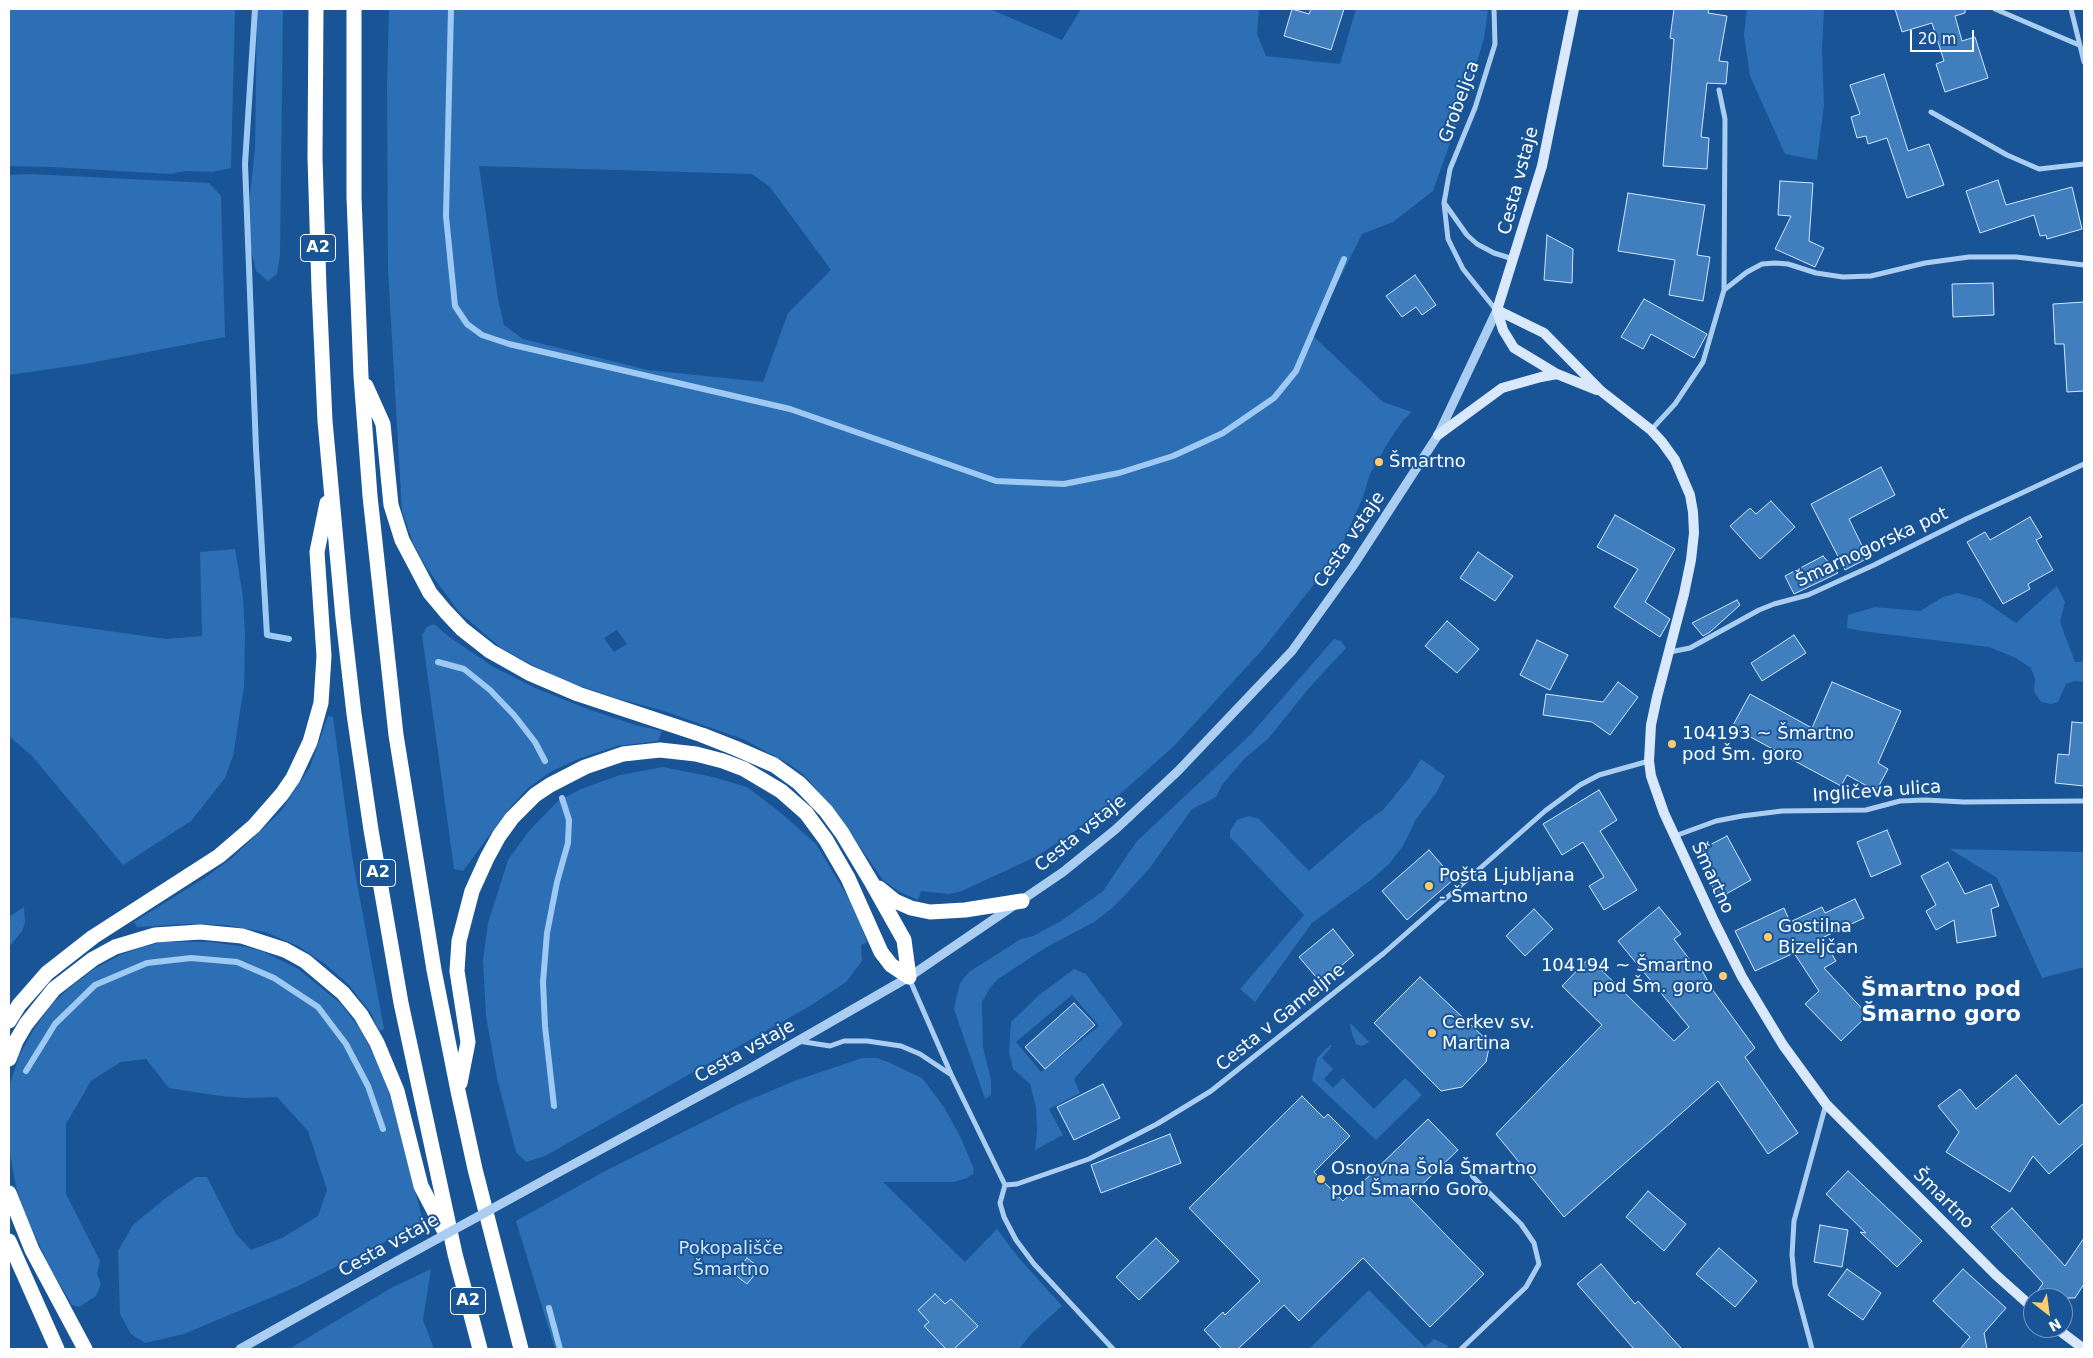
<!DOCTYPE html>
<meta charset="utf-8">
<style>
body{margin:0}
#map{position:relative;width:2093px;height:1358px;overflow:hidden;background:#185496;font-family:"DejaVu Sans",sans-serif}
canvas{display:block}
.frame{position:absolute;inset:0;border:10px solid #fff;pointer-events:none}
.north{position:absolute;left:2023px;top:1288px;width:50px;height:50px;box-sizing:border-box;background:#185496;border:1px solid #7498c0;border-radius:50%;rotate:150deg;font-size:14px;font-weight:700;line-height:20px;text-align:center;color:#fff}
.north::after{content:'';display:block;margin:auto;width:18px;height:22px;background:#ffce6a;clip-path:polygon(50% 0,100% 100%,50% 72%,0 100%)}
.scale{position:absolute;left:1910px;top:30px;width:64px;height:22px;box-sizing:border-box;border:2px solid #fff;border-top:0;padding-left:6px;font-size:15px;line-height:18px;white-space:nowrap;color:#fff;-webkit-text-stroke:4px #185496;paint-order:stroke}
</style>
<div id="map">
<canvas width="2093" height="1358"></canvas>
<div class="frame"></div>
<div class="north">N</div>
<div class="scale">20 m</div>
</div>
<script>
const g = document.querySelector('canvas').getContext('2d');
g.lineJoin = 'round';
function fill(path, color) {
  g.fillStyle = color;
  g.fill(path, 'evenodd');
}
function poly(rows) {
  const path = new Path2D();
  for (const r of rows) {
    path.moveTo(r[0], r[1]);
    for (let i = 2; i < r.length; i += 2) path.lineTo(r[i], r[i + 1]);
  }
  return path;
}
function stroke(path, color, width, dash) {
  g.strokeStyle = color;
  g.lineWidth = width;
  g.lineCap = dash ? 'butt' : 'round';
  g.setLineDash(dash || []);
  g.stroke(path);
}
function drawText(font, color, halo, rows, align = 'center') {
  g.font = font + ' "DejaVu Sans",sans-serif';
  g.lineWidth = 4;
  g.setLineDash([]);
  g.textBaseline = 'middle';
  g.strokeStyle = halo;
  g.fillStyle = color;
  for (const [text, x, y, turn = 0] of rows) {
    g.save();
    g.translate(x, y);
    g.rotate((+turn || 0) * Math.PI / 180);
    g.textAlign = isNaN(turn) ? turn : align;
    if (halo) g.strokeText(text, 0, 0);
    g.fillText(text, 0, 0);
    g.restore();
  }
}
const green = poly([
 [9,9,235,9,231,168,212,172,185,171,170,174,51,167,9,166],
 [257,9,283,9,280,255,277,274,268,281,256,271,249,241,249,203,255,150],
 [389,9,990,9,1062,40,1081,9,1259,9,1257,34,1266,56,1340,64,1356,9,1472,9,1488,11,1484,38,1470,86,1433,191,1393,222,1362,234,1312,335,1383,402,1412,412,1404,419,1389,441,1370,474,1363,497,1343,542,1327,568,1263,649,1174,746,1109,804,1071,834,1037,856,962,891,949,894,921,891,918,900,898,891,883,880,834,810,804,775,789,764,745,740,661,710,619,699,562,680,532,665,501,648,459,612,426,567,413,543,402,511,388,271,387,86],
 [479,166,752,174,770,187,831,270,788,313,763,382,648,370,523,339,504,325,498,299],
 [617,630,627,644,614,652,604,638],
 [1747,9,1824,9,1822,49,1824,105,1817,160,1785,154,1750,76,1744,35],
 [31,174,209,183,221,196,225,337,85,364,9,375,9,175],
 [235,549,243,597,245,636,244,687,233,756,225,778,191,821,123,865,32,756,9,736,9,617,166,639,202,636,200,552],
 [2057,586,2065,602,2060,621,2064,633,2075,662,2084,662,2084,682,2074,681,2066,684,2058,702,2051,704,2041,702,2034,692,2035,679,2031,668,2016,658,1989,647,1861,631,1847,628,1848,615,1875,607,1920,611,1943,597,1958,593,1981,599,2016,623],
 [434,624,448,636,492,666,535,688,585,708,635,725,662,731,658,741,617,746,578,759,552,771,528,788,508,810,463,871,454,869,422,635,427,627],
 [1334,639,1341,641,1346,648,1309,688,1268,739,1245,758,1222,785,1216,797,1192,809,1149,869,1127,893,1111,909,1094,922,1045,948,998,979,990,988,982,1002,983,1047,991,1080,991,1095,985,1099,954,1009,960,983,969,972,1021,939,1033,936,1061,921,1103,891,1137,841,1250,735],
 [328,716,333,717,352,856,384,1029,379,1031,371,1013,348,984,325,964,298,946,265,932,225,925,186,924,137,927,134,922,206,877,232,858,281,811,310,767],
 [1421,759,1445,776,1436,793,1416,819,1403,846,1389,864,1371,880,1312,923,1255,1002,1240,989,1304,915,1230,837,1230,831,1237,820,1249,816,1259,819,1309,871,1363,824,1383,810,1410,777],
 [663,767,713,777,747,787,781,813,816,844,849,899,861,925,867,942,861,945,862,961,846,982,810,1006,545,1156,526,1162,516,1152,497,1078,486,1016,483,960,488,923,508,860,528,832,558,801,581,789,620,775],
 [1950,849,2082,852,2084,854,2084,967,2042,978,1997,878],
 [24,907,25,923,22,931,9,947,9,917],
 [162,942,211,942,247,947,264,952,298,969,340,1003,361,1030,386,1081,423,1221,381,1244,296,1287,184,1334,145,1343,131,1334,120,1314,118,1251,133,1225,167,1197,196,1177,207,1177,236,1234,251,1250,282,1238,318,1216,327,1190,308,1131,277,1097,246,1098,220,1096,169,1088,146,1059,121,1062,91,1081,66,1124,66,1194,100,1261,97,1274,101,1284,96,1296,79,1307,72,1305,49,1266,26,1216,16,1187,9,1149,10,1084,20,1054,34,1029,51,1005,68,989,94,969,120,955,143,947],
 [1074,969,1086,974,1123,1024,1074,1079,1080,1093,1049,1109,1063,1135,1035,1150,1037,1131,1036,1107,1030,1084,1013,1069,1009,1052,1011,1022,1038,996],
 [1072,995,1099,1026,1041,1072,1016,1042],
 [1350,1023,1369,1042,1362,1046,1356,1044,1352,1034],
 [1330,1045,1332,1046,1322,1058,1333,1069,1324,1079,1333,1088,1343,1078,1374,1109,1405,1078,1422,1095,1376,1140,1312,1080,1317,1058],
 [862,1058,877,1058,888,1062,922,1078,944,1107,960,1136,974,1169,973,1174,967,1178,954,1182,883,1182,965,1262,997,1229,1018,1257,1062,1306,1032,1333,1019,1349,555,1349,516,1221,607,1170,739,1104,797,1080],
 [431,1269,423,1320,434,1349,289,1349,391,1288],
 [1369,1290,1425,1347,1434,1339,1449,1346,1445,1349,1309,1349]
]);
const stream = poly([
 [255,9,245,164,256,449,267,635,289,639],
 [451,9,446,216,455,306,467,324,482,335,509,344,790,409,996,481,1064,484,1119,473,1173,456,1223,433,1274,398,1296,371,1344,259],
 [438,662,464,669,490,690,514,715,535,742,545,761],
 [26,1071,55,1024,95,985,147,963,191,958,237,962,274,978,318,1007,346,1044,368,1086,383,1129],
 [554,1106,545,1026,543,982,547,933,557,882,568,843,569,820,562,798],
 [549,1308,560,1349]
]);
const building = poly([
 [1292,9,1309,14,1311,9,1344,9,1331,50,1284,36,1292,9],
 [1674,9,1709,9,1708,13,1727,16,1719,61,1728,62,1726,84,1707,83,1701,137,1709,138,1707,169,1663,166,1674,39,1670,38,1674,9],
 [1895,9,1965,9,1965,13,1955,16,1962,41,1975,37,1988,78,1945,92,1936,64,1944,61,1932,23,1902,32,1895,9],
 [1884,74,1908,151,1929,144,1944,185,1907,198,1887,138,1868,144,1866,136,1857,138,1851,117,1860,114,1850,85,1884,74],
 [1998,180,2006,205,2072,187,2082,229,2047,239,2046,235,2040,236,2034,215,1980,233,1966,191,1998,180],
 [1780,181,1813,183,1809,241,1824,248,1815,267,1775,249,1791,216,1778,215,1780,181],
 [1628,193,1705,205,1697,255,1710,257,1703,301,1669,295,1675,260,1618,251,1628,193],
 [1547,235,1573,249,1572,283,1544,280,1547,235],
 [1415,275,1436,305,1422,315,1416,307,1402,317,1386,296,1415,275],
 [1993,283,1994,315,1953,317,1952,284,1993,283],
 [1644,299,1707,334,1694,358,1651,334,1643,349,1621,337,1644,299],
 [2084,302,2084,391,2067,392,2064,344,2055,344,2053,304,2084,302],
 [1881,467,1895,495,1849,519,1868,558,1845,570,1811,504,1881,467],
 [1771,501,1795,527,1760,559,1730,526,1750,508,1756,514,1771,501],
 [1615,515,1675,549,1645,602,1670,619,1660,637,1614,607,1638,569,1597,547,1615,515],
 [2030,517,2042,537,2036,540,2053,570,2028,584,2030,589,2003,604,1967,542,1985,532,1990,540,2030,517],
 [1478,552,1513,576,1495,601,1460,578,1478,552],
 [1823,556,1838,573,1794,594,1785,576,1823,556],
 [1737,600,1740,605,1710,632,1703,636,1692,623,1737,600],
 [1447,621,1479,649,1457,673,1425,646,1447,621],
 [1794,635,1806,653,1762,681,1751,663,1794,635],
 [1537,640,1568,655,1550,690,1520,675,1537,640],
 [1618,682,1638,697,1610,735,1592,722,1543,715,1546,694,1603,702,1618,682],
 [1832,682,1901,711,1878,763,1888,769,1876,791,1847,775,1841,786,1732,727,1750,694,1812,728,1832,682],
 [2072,722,2084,723,2084,786,2055,783,2058,754,2069,755,2072,722],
 [1599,790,1617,820,1600,831,1637,890,1604,910,1589,886,1604,877,1583,842,1562,855,1543,824,1599,790],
 [1887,830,1901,864,1871,877,1857,842,1887,830],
 [1727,836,1751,880,1719,898,1704,871,1713,864,1702,849,1727,836],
 [1429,850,1454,879,1407,920,1382,891,1429,850],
 [1948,862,1965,894,1991,884,1999,906,1991,909,1996,936,1957,943,1954,920,1936,930,1926,911,1936,905,1921,876,1948,862],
 [1855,899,1864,918,1822,938,1836,961,1824,968,1868,1015,1841,1041,1805,1004,1819,991,1794,953,1755,971,1735,931,1784,908,1790,922,1822,907,1825,913,1855,899],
 [1659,907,1681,934,1674,939,1693,964,1697,961,1712,989,1755,1048,1745,1057,1798,1133,1768,1154,1718,1081,1564,1217,1496,1134,1602,1025,1562,986,1589,958,1674,1041,1689,1027,1618,941,1659,907],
 [1534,909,1553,929,1525,956,1506,936,1534,909],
 [1333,929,1354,955,1321,983,1299,957,1333,929],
 [1420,977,1490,1043,1486,1062,1462,1087,1441,1091,1374,1023,1420,977],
 [1074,1003,1095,1025,1045,1069,1025,1047,1074,1003],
 [2016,1075,2059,1125,2084,1103,2084,1143,2049,1174,2033,1156,2010,1192,1946,1152,1959,1132,1938,1106,1960,1089,1976,1109,2016,1075],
 [1103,1084,1120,1118,1074,1140,1057,1107,1103,1084],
 [1302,1096,1324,1118,1328,1114,1350,1136,1314,1172,1343,1201,1428,1119,1458,1150,1409,1197,1484,1274,1430,1327,1363,1258,1299,1321,1284,1305,1238,1349,1222,1349,1204,1330,1223,1312,1225,1315,1260,1281,1189,1208,1302,1096],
 [1170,1134,1181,1163,1101,1193,1091,1165,1170,1134],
 [1848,1171,1922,1241,1897,1267,1860,1232,1866,1233,1826,1194,1848,1171],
 [1648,1191,1686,1224,1664,1251,1626,1217,1648,1191],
 [2012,1208,2065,1266,2084,1238,2084,1284,2075,1298,2033,1298,2043,1283,1991,1227,2012,1208],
 [1820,1225,1848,1230,1842,1267,1814,1262,1820,1225],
 [1156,1238,1179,1261,1139,1300,1116,1277,1156,1238],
 [1719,1248,1757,1281,1735,1307,1696,1274,1719,1248],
 [747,1258,760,1268,747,1284,734,1274,747,1258],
 [1601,1264,1635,1304,1638,1301,1682,1349,1634,1349,1577,1284,1601,1264],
 [1847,1269,1881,1293,1863,1320,1828,1295,1847,1269],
 [1963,1269,2006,1308,1984,1333,1987,1349,1960,1349,1970,1337,1933,1301,1963,1269],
 [935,1294,945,1304,951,1299,978,1326,954,1349,946,1349,924,1326,929,1322,918,1310,935,1294]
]);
const minor = poly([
 [1494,9,1495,44,1475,108,1450,169,1444,203,1448,239,1463,269,1496,310],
 [1995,9,2079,45],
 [2071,9,2084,62],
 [1719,90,1725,119,1724,290],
 [1931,112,2007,155,2039,169,2084,164],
 [1445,204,1467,235,1477,244,1494,253,1513,259],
 [1651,430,1675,404,1703,362,1724,290,1747,272,1762,264,1775,263,1788,264,1816,273,1843,277,1871,276,1925,263,1969,257,2016,257,2084,265],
 [1670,652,1690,648,1759,610,1774,604,1808,595,1874,565,1966,519,2084,464],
 [1675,836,1716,821,1742,816,1782,811,1866,810,1900,801,1925,800,1964,802,2084,801],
 [909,978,951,1074,1005,1185],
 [798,1041,830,1046,844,1041,867,1041,901,1046,920,1054,950,1074],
 [1005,1185,1017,1184,1089,1159,1157,1124,1211,1091,1384,953,1545,811,1580,785,1599,775,1649,761],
 [1005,1185,1000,1203,1004,1217,1016,1240,1034,1264,1113,1349],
 [1461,1349,1526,1287,1539,1264,1534,1243,1521,1224,1473,1177,1466,1163],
 [1812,1349,1795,1285,1792,1255,1794,1221,1826,1104]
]);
const tertiary = poly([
 [550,1177,749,1069,909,977,1063,872,1116,829,1178,771,1292,651,1353,566,1438,435,1497,310],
 [240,1349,386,1267]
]);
const secondary = poly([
 [1497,310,1544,333,1601,391,1651,430,1662,442,1675,460,1690,495,1693,512,1694,533,1691,560,1684,594,1657,697,1651,725,1649,761,1651,776,1664,813,1714,921,1742,977,1783,1045,1826,1104,1996,1275,2033,1308],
 [1497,310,1542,166,1574,9],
 [1497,310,1503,330,1514,348,1557,374,1597,390],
 [1438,435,1502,388,1541,377,1557,374],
 [2056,1328,2084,1349]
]);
const motorway = poly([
 [316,9,315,157,319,289,325,421,343,618,354,714,371,830,401,1003,455,1254,480,1349],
 [354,9,354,197,361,376,370,496,396,735,434,970,458,1091,475,1169,521,1349],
 [366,386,383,424,391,505,402,540,430,593,446,612,462,629,490,651,529,673,578,694,702,735,735,748,774,765,799,783,826,811,842,833,872,883,904,940,909,977],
 [879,888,895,901,911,908,930,912,965,910,1022,901],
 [9,1021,19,1005,47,973,93,937,219,856,254,826,282,794,293,778,310,742,321,703,324,656,317,552,327,503],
 [9,1059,16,1041,26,1024,54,989,93,959,115,947,155,935,200,932,242,936,285,950,305,961,343,993,361,1015,377,1043,397,1091,421,1186,445,1232],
 [460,1083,468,1042,457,971,459,941,472,891,487,858,499,836,512,818,535,795,550,785,585,767,623,754,660,750,696,754,723,761,744,769,781,791,806,813,826,840,848,878,881,952,891,965,909,977],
 [9,1193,32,1250,85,1349],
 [9,1241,57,1349]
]);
const tertiaryBridge = poly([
 [386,1267,550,1177]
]);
const markers = [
 [1379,462,5,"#ffce6a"],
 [1672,744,5,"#ffce6a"],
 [1429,886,5,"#ffce6a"],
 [1768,937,5,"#ffce6a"],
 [1723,976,5,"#ffce6a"],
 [1432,1033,5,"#ffce6a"],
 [1321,1179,5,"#ffce6a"]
];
const shields = [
 [318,248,35],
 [378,873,35],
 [468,1301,35]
];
const shieldNames = [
 ["A2",318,248],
 ["A2",378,873],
 ["A2",468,1301]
];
const streetNames = [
 ["Grobeljca",1460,102,-70],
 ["Cesta vstaje",1519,181,-75],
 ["Cesta vstaje",1350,540,-56],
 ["Šmarnogorska pot",1872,548,-25],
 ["Ingličeva ulica",1877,792,-4],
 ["Cesta vstaje",1081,834,-39],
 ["Šmartno",1712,878,65],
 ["Cesta v Gameljne",1281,1018,-39],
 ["Cesta vstaje",745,1052,-29],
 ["Šmartno",1943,1199,45],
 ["Cesta vstaje",389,1246,-29]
];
const poiNames = [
 ["Šmartno",1389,462],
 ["104193 ~ Šmartno",1682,734],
 ["pod Šm. goro",1682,755],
 ["Pošta Ljubljana",1439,876],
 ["- Šmartno",1439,897],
 ["Gostilna",1778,927],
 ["Bizeljčan",1778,948],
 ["104194 ~ Šmartno",1713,966,"right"],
 ["pod Šm. goro",1713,987,"right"],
 ["Cerkev sv.",1442,1023],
 ["Martina",1442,1044],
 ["Osnovna Šola Šmartno",1331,1169],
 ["pod Šmarno Goro",1331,1190]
];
const parkNames = [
 ["Pokopališče",731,1249],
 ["Šmartno",731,1270]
];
const districtNames = [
 ["Šmartno pod",1941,990],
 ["Šmarno goro",1941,1015]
];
fill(green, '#2c6fb5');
stroke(stream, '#9dc9f3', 6);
fill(building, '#417ebe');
stroke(building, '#d2e6fc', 1);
stroke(minor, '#abcdf1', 5);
stroke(tertiary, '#abcdf1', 9);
stroke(secondary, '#d9e9fb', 10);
stroke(motorway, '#fff', 15);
stroke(tertiaryBridge, '#abcdf1', 9);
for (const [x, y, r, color] of markers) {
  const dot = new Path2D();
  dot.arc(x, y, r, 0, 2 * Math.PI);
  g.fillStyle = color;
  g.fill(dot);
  stroke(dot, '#185496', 2);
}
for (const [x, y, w] of shields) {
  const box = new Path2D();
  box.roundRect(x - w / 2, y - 13.5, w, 27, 4);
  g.fillStyle = '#185496';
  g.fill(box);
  stroke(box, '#fff', 1);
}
drawText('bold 16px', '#fff', null, shieldNames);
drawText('18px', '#fff', '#185496', streetNames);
drawText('18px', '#fff', '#185496', poiNames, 'left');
drawText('18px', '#d2e6fc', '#185496', parkNames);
drawText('bold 22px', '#fff', '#185496', districtNames);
</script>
